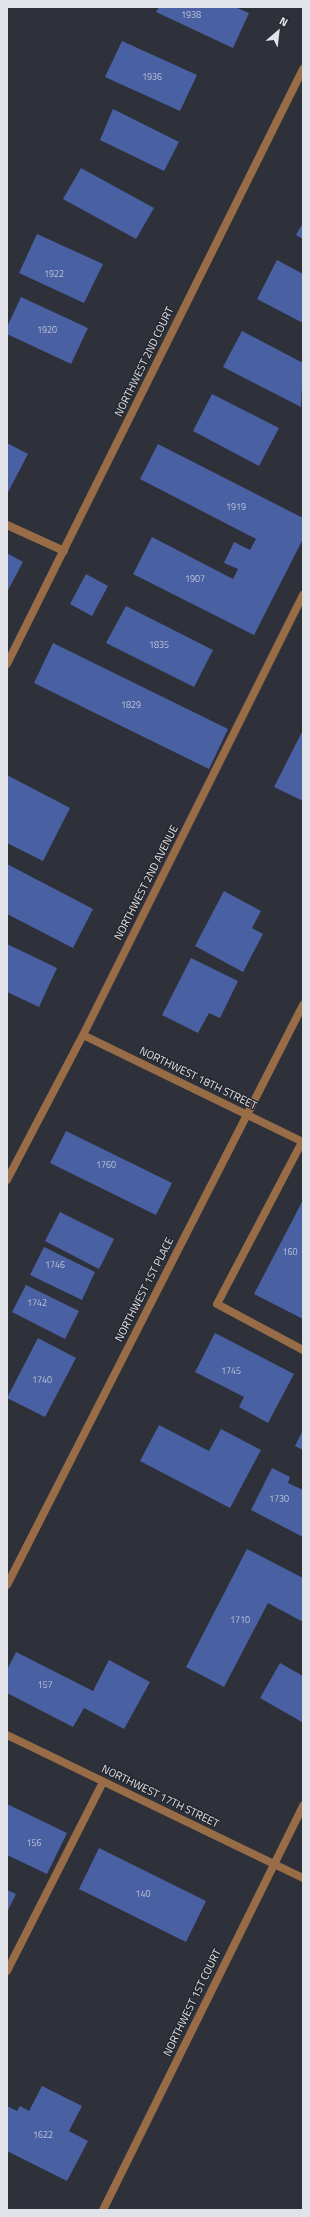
<!DOCTYPE html>
<style>
body{margin:0}
#map{position:relative;width:310px;height:2217px;overflow:hidden;background:#2e3139;font-family:"Titillium Web",sans-serif}
canvas{display:block}
.frame{position:absolute;inset:0;border:8px solid #e1e3e8;pointer-events:none}
.north{position:absolute;left:258px;top:12px;width:40px;height:40px;-webkit-text-stroke:3px #25282f;paint-order:stroke;rotate:28deg;font-size:11px;font-weight:700;line-height:16px;text-align:center;color:#e1e3e8}
.north::after{content:'';display:block;margin:auto;width:14px;height:18px;background:#e1e3e8;clip-path:polygon(50% 0,100% 100%,50% 72%,0 100%)}
</style>
<div id="map">
<canvas width="310" height="2217"></canvas>
<div class="frame"></div>
<div class="north">N</div>
</div>
<script>
const g = document.querySelector('canvas').getContext('2d');
g.lineJoin = 'round';
function fill(path, color) {
  g.fillStyle = color;
  g.fill(path, 'evenodd');
}
function poly(rows) {
  const path = new Path2D();
  for (const r of rows) {
    path.moveTo(r[0], r[1]);
    for (let i = 2; i < r.length; i += 2) path.lineTo(r[i], r[i + 1]);
  }
  return path;
}
function stroke(path, color, width, dash) {
  g.strokeStyle = color;
  g.lineWidth = width;
  g.lineCap = dash ? 'butt' : 'round';
  g.setLineDash(dash || []);
  g.stroke(path);
}
function drawText(font, color, halo, rows, align = 'center') {
  g.font = font + ' "Titillium Web",sans-serif';
  g.lineWidth = 3;
  g.setLineDash([]);
  g.textBaseline = 'middle';
  g.strokeStyle = halo;
  g.fillStyle = color;
  for (const [text, x, y, turn = 0] of rows) {
    g.save();
    g.translate(x, y);
    g.rotate((+turn || 0) * Math.PI / 180);
    g.textAlign = isNaN(turn) ? turn : align;
    if (halo) g.strokeText(text, 0, 0);
    g.fillText(text, 0, 0);
    g.restore();
  }
}
const building = poly([
 [159,7,235,7,249,13,233,48,156,12],
 [122,41,197,75,180,111,105,77],
 [113,109,179,142,164,171,100,140],
 [81,168,154,208,136,239,63,199],
 [303,223,303,239,296,235],
 [37,234,103,264,84,303,19,273],
 [277,260,303,274,303,323,257,299],
 [21,297,88,328,71,364,7,334,7,327],
 [242,331,303,363,301,407,223,367],
 [212,394,279,428,259,466,193,431],
 [7,443,28,454,7,494],
 [158,444,303,518,303,539,254,635,133,574,152,537,233,579,238,569,224,563,234,542,250,550,256,539,140,479],
 [7,553,23,562,7,592],
 [86,574,108,586,92,616,70,604],
 [126,606,213,650,194,687,106,643],
 [53,643,228,729,209,769,34,683],
 [303,730,303,801,274,787],
 [7,775,70,808,43,861,7,843],
 [7,864,93,909,73,948,7,914],
 [224,891,261,911,252,928,263,934,243,972,195,946],
 [7,944,57,968,39,1007,7,992],
 [191,958,238,981,220,1018,209,1013,198,1033,162,1015],
 [66,1131,172,1183,156,1215,50,1163],
 [303,1200,303,1319,254,1294],
 [60,1212,114,1239,99,1269,45,1241],
 [44,1247,95,1272,82,1300,30,1275],
 [26,1285,79,1311,65,1339,12,1312],
 [215,1333,294,1374,268,1423,239,1407,244,1397,195,1372],
 [38,1338,76,1358,45,1417,7,1398],
 [159,1425,209,1451,221,1429,261,1450,230,1508,140,1461],
 [303,1430,303,1450,295,1446],
 [272,1468,290,1477,288,1483,303,1490,303,1537,251,1510],
 [247,1549,303,1578,303,1622,268,1603,224,1687,186,1667],
 [16,1652,93,1691,109,1660,150,1682,124,1729,84,1708,73,1727,7,1693,7,1670],
 [280,1663,303,1676,302,1722,260,1698],
 [7,1804,67,1833,47,1874,7,1855],
 [99,1848,206,1901,186,1942,79,1889],
 [7,1890,16,1894,7,1912],
 [42,2086,82,2106,69,2131,88,2141,67,2181,7,2151,7,2106,17,2111,20,2106,29,2111]
]);
const service = poly([
 [302,1142,217,1304,303,1350],
 [7,1971,103,1782]
]);
const minor = poly([
 [7,525,64,551],
 [7,664,303,69],
 [83,1035,303,1142],
 [7,1180,83,1035,303,595],
 [7,1735,303,1878],
 [103,2210,303,1806]
]);
const tertiary = poly([
 [7,1585,303,1005]
]);
const numberNames = [
 ["1938",191,16],
 ["1936",152,78],
 ["1922",54,275],
 ["1920",47,331],
 ["1919",236,508],
 ["1907",195,580],
 ["1835",159,646],
 ["1829",131,706],
 ["1760",106,1166],
 ["160",290,1253],
 ["1746",55,1266],
 ["1742",37,1304],
 ["1745",231,1372],
 ["1740",42,1381],
 ["1730",279,1500],
 ["1710",240,1621],
 ["157",45,1686],
 ["156",34,1844],
 ["140",143,1895],
 ["1622",43,2136]
];
const streetNames = [
 ["NORTHWEST 2ND COURT",145,362,-64],
 ["NORTHWEST 2ND AVENUE",147,883,-63],
 ["NORTHWEST 18TH STREET",198,1079,26],
 ["NORTHWEST 1ST PLACE",145,1290,-63],
 ["NORTHWEST 17TH STREET",160,1797,26],
 ["NORTHWEST 1ST COURT",193,2003,-64]
];
fill(building, '#4960a3');
stroke(service, '#986c47', 8);
stroke(minor, '#986c47', 8);
stroke(tertiary, '#986c47', 8);
drawText('9px', '#bbc2d7', null, numberNames);
drawText('11px', '#e1e3e8', '#25282f', streetNames);
</script>
